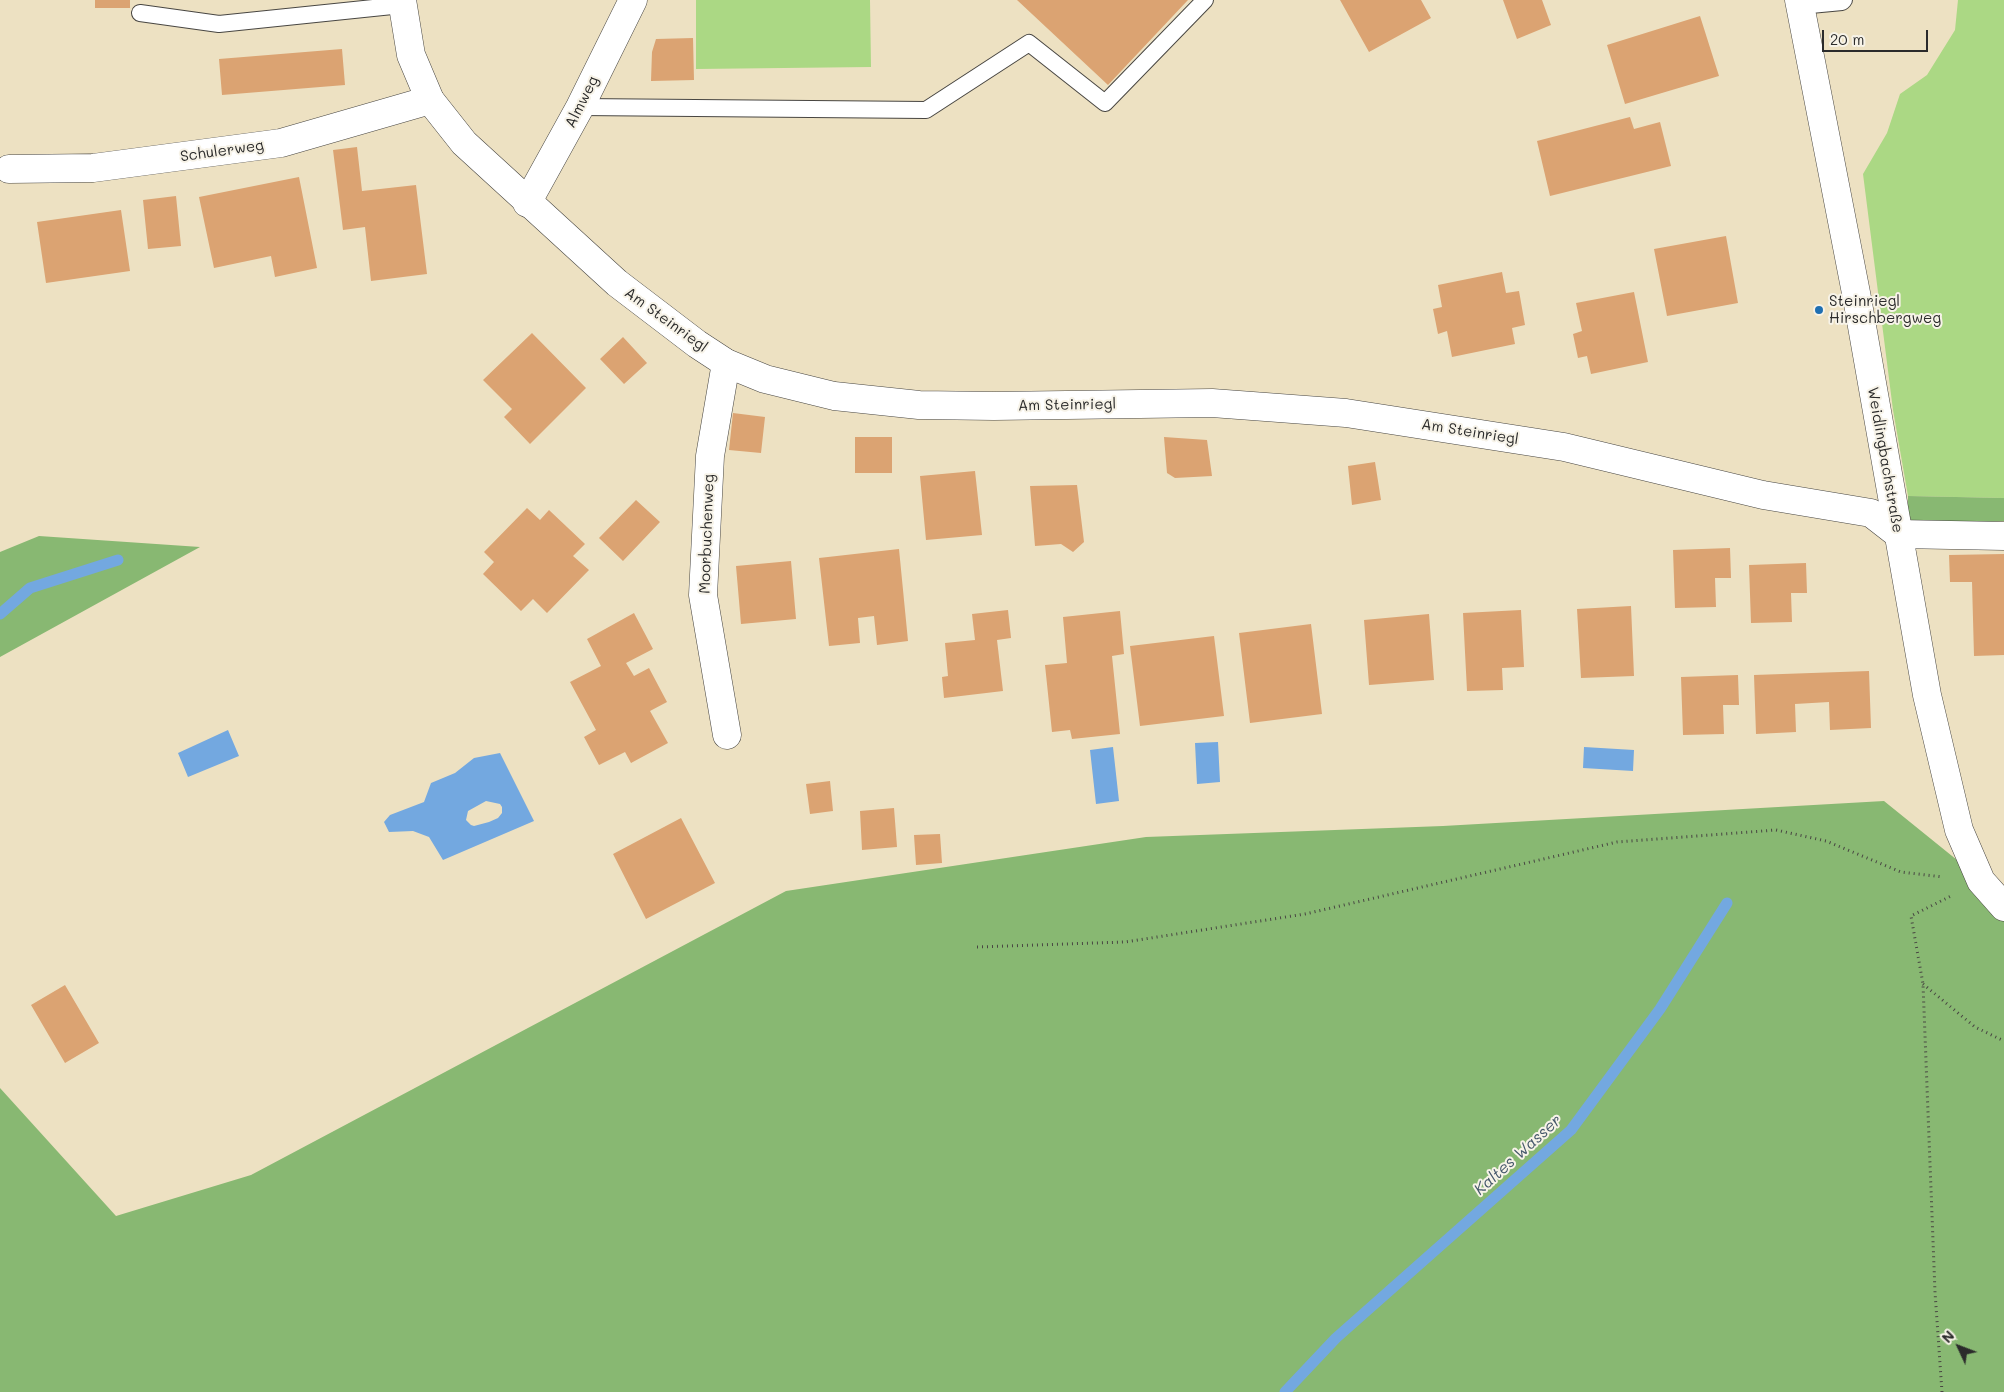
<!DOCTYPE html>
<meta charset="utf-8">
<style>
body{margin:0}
#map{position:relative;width:2004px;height:1392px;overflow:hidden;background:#ede1c2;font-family:Mali,sans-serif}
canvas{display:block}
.north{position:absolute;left:1934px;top:1322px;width:50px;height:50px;-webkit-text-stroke:4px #f7f3e8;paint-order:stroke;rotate:313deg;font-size:14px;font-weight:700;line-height:20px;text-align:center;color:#2b2b2b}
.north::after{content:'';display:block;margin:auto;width:18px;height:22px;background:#2b2b2b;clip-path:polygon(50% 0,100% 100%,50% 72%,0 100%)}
.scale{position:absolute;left:1822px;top:30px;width:106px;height:22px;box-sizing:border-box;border:2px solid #2b2b2b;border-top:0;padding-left:6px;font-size:15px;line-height:18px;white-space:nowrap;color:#2b2b2b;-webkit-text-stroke:4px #f7f3e8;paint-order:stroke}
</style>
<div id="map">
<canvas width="2004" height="1392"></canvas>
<div class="north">N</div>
<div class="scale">20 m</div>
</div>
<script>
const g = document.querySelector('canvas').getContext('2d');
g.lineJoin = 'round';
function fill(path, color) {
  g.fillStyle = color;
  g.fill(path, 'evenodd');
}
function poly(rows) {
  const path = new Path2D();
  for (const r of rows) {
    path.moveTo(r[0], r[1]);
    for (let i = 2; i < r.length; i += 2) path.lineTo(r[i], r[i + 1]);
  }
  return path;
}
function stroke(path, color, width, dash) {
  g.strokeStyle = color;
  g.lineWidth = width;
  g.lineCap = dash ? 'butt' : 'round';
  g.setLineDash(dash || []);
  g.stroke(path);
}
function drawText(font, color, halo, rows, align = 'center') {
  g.font = font + ' Mali,sans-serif';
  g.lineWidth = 4;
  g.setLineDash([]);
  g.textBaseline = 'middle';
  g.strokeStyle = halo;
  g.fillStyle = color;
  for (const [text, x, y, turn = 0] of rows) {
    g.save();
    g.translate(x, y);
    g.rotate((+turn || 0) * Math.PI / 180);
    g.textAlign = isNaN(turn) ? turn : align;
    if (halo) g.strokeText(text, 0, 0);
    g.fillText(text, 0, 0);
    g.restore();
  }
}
const green = poly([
 [696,0,870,0,871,67,696,69],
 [1958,0,2004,0,2004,498,1908,496,1893,410,1863,174,1887,133,1900,94,1927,75,1955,30]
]);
const forest = poly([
 [1908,496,2004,498,2004,521,1908,527],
 [39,536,200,547,0,657,0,552],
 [1884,801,2004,898,2004,1392,0,1392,0,1088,116,1216,251,1175,786,891,1146,837,1443,826]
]);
const water = poly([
 [228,730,239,756,188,777,178,753],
 [1218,742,1220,782,1197,784,1195,743],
 [1113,747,1119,801,1096,804,1090,750],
 [1584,747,1634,750,1633,771,1583,768],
 [500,753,534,821,443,860,429,837,413,831,389,832,384,822,390,815,424,802,431,783,455,773,474,758],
 [486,801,500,804,502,807,502,813,498,818,489,822,474,826,471,825,466,820,468,811]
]);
const stream = poly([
 [0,614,30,588,118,560],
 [1285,1392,1336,1338,1571,1130,1660,1009,1727,903]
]);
const building = poly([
 [95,0,130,0,130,8,95,8],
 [1017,0,1188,0,1108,85],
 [1340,0,1421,0,1431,18,1369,52],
 [1503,0,1542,0,1551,25,1517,39],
 [1700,16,1719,76,1625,104,1607,45],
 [693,38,694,80,651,81,652,52,656,39],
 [342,49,345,85,222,95,219,59],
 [1630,117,1634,129,1660,122,1671,166,1550,196,1537,141],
 [357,147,362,191,416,185,427,274,371,281,365,227,343,230,333,150],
 [299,177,317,268,275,277,271,256,214,268,199,197],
 [176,196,181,246,148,249,143,200],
 [121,210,130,271,46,283,37,222],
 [1726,236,1738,303,1667,316,1654,249],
 [1502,272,1506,293,1519,291,1525,325,1512,328,1515,344,1452,357,1447,331,1438,334,1433,309,1442,307,1438,285],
 [1634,292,1648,362,1591,374,1587,356,1578,358,1573,334,1582,331,1576,303],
 [532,333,586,388,530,444,504,417,512,409,483,380],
 [623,337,647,363,624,384,600,359],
 [733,413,765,417,761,453,729,450],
 [855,437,892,437,892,473,855,473],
 [1164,437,1207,440,1212,476,1175,478,1167,473],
 [1375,462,1381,500,1352,505,1348,466],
 [975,471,982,535,926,540,920,476],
 [1077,485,1084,542,1073,552,1061,544,1035,546,1030,486],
 [636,500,660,522,623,561,599,538],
 [527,508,540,520,549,510,585,544,573,556,589,570,547,613,533,599,521,611,483,574,494,562,484,552],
 [1730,548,1731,578,1715,578,1716,607,1675,608,1673,550],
 [899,549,908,641,877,645,874,616,858,618,860,643,829,646,819,558],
 [2004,554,2004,655,1974,656,1972,582,1950,582,1949,555],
 [791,561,796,619,741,624,736,566],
 [1806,563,1807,593,1791,593,1792,622,1751,623,1749,565],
 [1631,606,1634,676,1581,678,1577,609],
 [1008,610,1011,638,997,640,1003,691,944,698,942,677,948,676,945,643,975,640,972,614],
 [1521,610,1524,667,1502,668,1503,690,1467,691,1463,613],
 [1120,611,1124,654,1112,656,1120,734,1072,739,1070,730,1052,732,1045,665,1067,663,1063,617],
 [634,613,653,649,626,663,634,676,649,668,667,702,650,711,668,743,631,763,625,752,599,765,584,737,596,730,570,682,601,666,587,639],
 [1429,614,1434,680,1369,685,1364,620],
 [1311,624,1322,714,1250,723,1239,633],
 [1214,636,1224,716,1140,726,1130,646],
 [1869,671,1871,728,1830,730,1829,702,1795,704,1796,732,1756,734,1754,675],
 [1738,675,1739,705,1723,705,1724,734,1683,735,1681,677],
 [830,781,833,811,810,814,806,784],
 [894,808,897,847,862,850,860,811],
 [681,818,715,883,646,919,613,854],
 [940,834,942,863,916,865,914,835],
 [65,985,99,1043,65,1063,31,1005]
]);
const path = poly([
 [977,947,1125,942,1305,914,1617,842,1776,830,1826,841,1901,872,1943,877],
 [1923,984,1975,1027,2004,1041],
 [1942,1392,1935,1292,1923,984,1911,916,1953,895]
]);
const lane = poly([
 [1800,6,1842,2,1844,0],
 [140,13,219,24,402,5],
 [580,107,926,110,1029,43,1105,103,1205,0]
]);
const street = poly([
 [9,169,93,168,281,143,430,100],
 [527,203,580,107,633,0],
 [726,363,710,456,703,595,727,735],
 [1898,534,2004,536]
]);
const secondary = poly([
 [402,0,411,55,430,100,464,143,617,283,697,344,726,363,765,379,834,396,919,405,994,406,1212,403,1346,413,1564,447,1763,495,1871,513,1898,534],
 [1799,0,1857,298,1927,695,1959,830,1981,881,2004,907]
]);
const markers = [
 [1819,310,5,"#1f6fb2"]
];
const streetNames = [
 ["Almweg",582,102,-63],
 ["Schulerweg",222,151,-8],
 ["Am Steinriegl",666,320,36],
 ["Am Steinriegl",1067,405,-1],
 ["Am Steinriegl",1470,432,9],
 ["Weidlingbachstraße",1885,460,80],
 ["Moorbuchenweg",707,534,-88]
];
const poiNames = [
 ["Steinriegl",1829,301],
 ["Hirschbergweg",1829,318]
];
const waterNames = [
 ["Kaltes Wasser",1518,1155,-42]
];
fill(green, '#abd884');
fill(forest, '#88b872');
fill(water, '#73a8e0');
stroke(stream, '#73a8e0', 11);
fill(building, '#dba372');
stroke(lane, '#484642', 18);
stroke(street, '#484642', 29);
stroke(secondary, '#484642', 29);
stroke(path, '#484642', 3, [1, 4]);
stroke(lane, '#fff', 16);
stroke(street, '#fff', 28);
stroke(secondary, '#fff', 28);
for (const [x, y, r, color] of markers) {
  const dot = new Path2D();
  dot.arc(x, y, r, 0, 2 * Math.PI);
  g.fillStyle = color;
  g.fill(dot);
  stroke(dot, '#f7f3e8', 2);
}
drawText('15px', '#2b2b2b', '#f7f3e8', streetNames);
drawText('15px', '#2b2b2b', '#f7f3e8', poiNames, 'left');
drawText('italic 16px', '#44576a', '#f7f3e8', waterNames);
</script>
